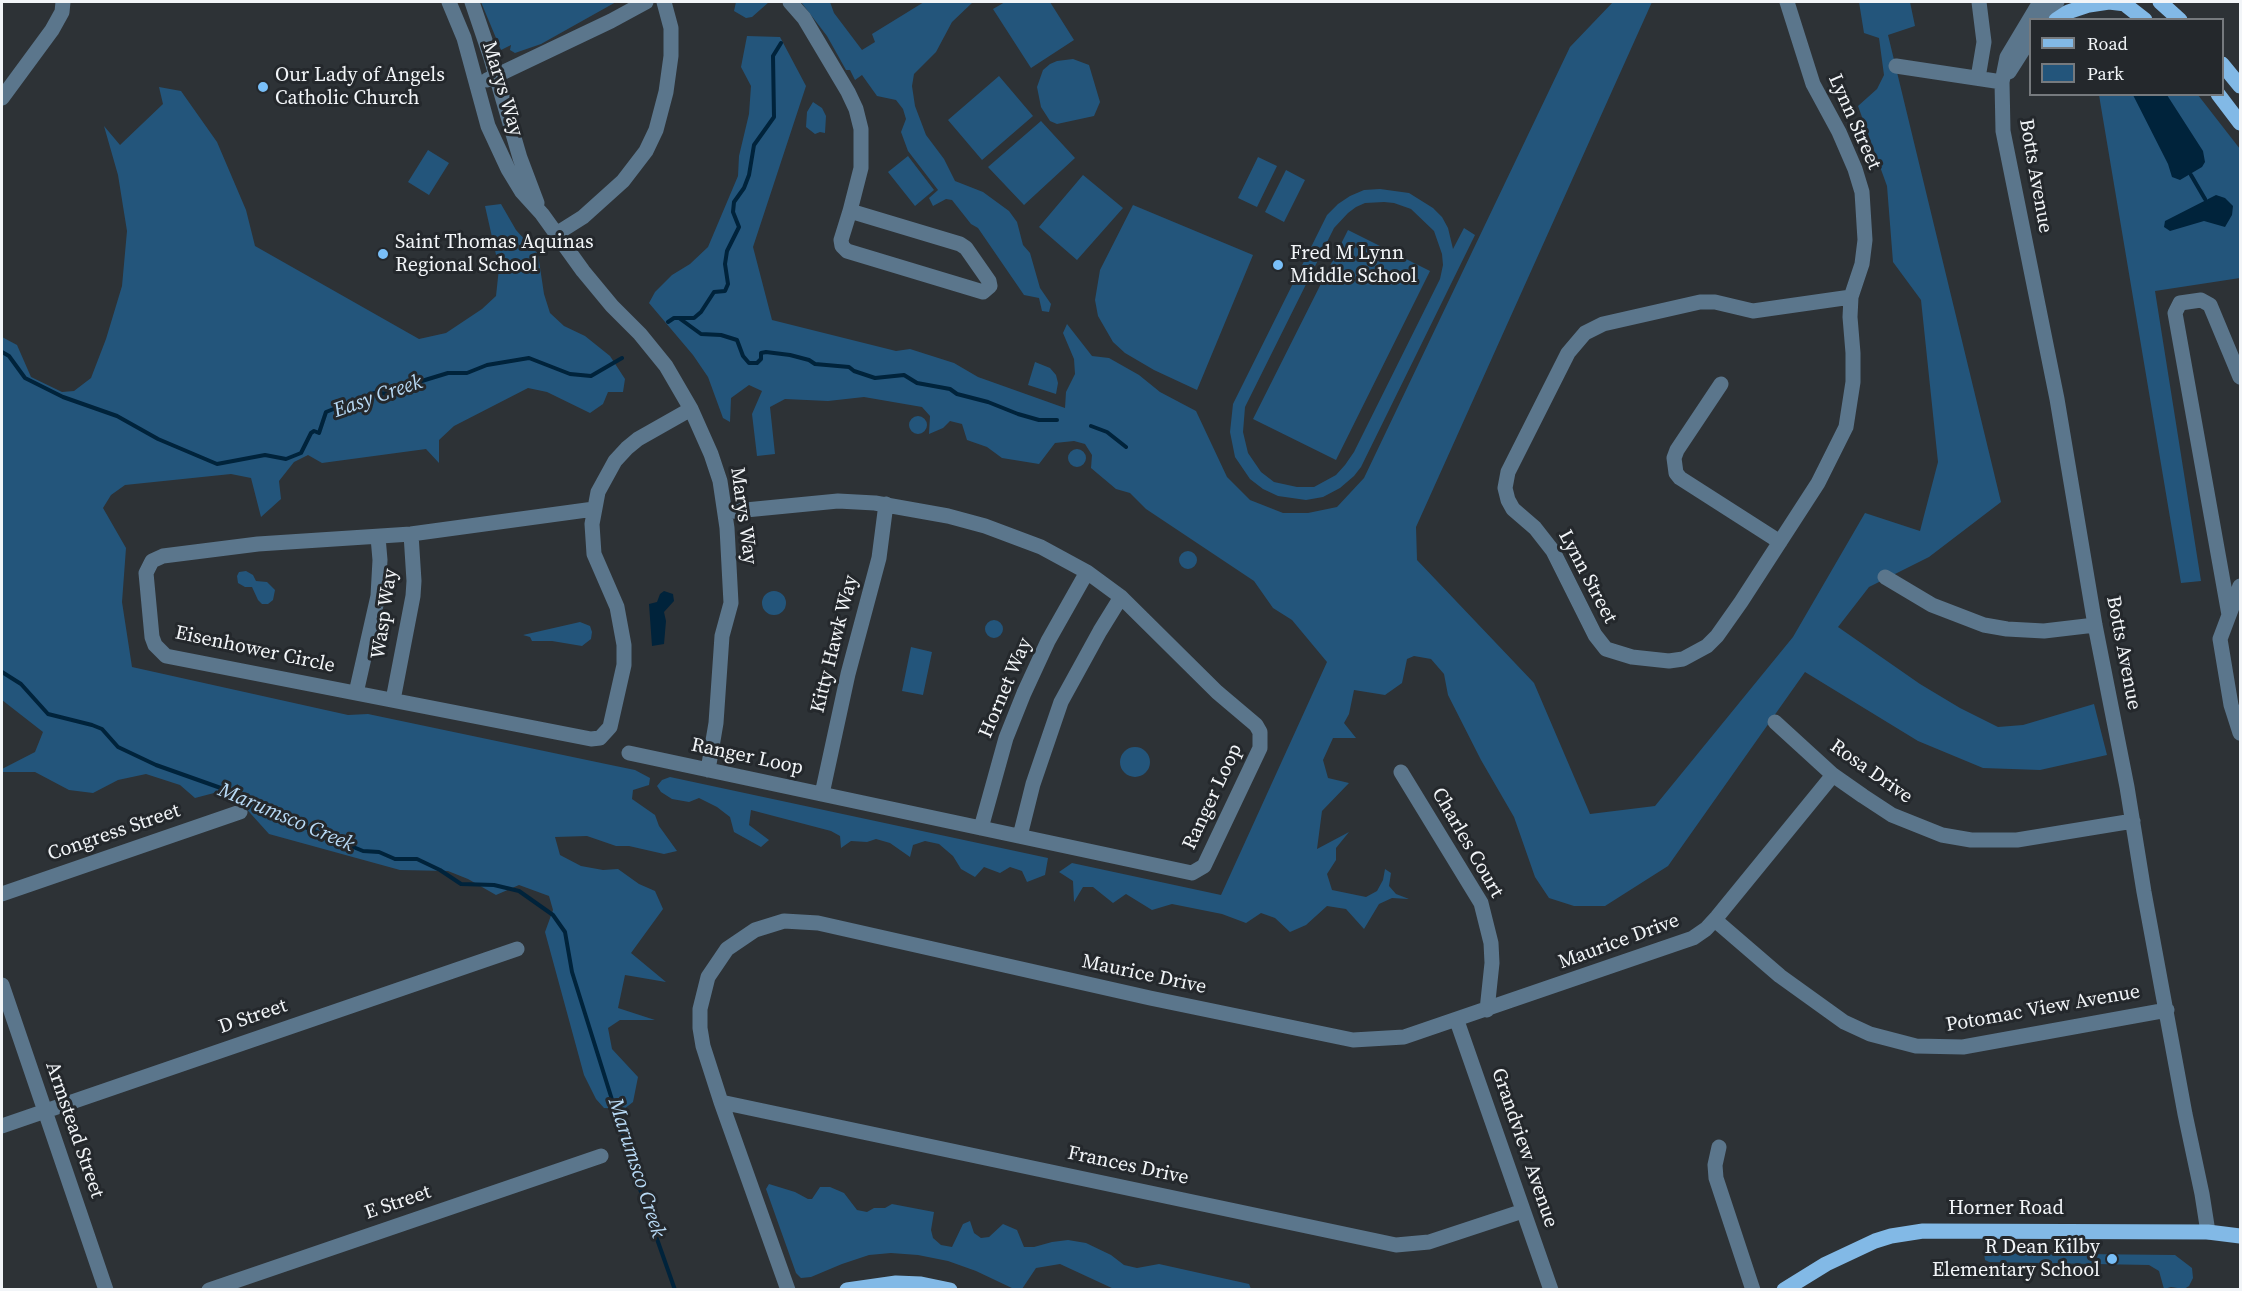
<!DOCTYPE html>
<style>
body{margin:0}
#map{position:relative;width:2242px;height:1291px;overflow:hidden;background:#2d3236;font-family:"Source Serif 4",serif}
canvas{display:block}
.frame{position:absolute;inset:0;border:3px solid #f2f5f8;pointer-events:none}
.legend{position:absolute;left:2029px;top:18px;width:195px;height:78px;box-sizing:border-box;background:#24282c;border:2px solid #767a7e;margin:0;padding:8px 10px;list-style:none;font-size:18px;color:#f2f5f8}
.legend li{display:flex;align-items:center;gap:12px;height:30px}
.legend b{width:30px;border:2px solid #767a7e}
</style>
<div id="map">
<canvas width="2242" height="1291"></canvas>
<div class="frame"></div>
<ul class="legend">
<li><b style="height:8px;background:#82b9e6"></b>Road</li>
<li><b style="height:16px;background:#23557b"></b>Park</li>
</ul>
</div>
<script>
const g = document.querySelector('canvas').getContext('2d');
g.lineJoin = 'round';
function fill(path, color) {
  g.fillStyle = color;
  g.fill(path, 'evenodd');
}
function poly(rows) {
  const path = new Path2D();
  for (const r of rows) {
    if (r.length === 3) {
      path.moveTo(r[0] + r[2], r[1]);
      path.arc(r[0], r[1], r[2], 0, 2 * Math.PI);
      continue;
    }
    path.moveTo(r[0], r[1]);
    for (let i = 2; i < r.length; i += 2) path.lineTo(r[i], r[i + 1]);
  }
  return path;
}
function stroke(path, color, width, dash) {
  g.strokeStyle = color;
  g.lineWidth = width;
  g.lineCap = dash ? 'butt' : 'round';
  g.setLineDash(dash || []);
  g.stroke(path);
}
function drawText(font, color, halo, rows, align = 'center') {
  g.font = font + ' "Source Serif 4",serif';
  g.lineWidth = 6;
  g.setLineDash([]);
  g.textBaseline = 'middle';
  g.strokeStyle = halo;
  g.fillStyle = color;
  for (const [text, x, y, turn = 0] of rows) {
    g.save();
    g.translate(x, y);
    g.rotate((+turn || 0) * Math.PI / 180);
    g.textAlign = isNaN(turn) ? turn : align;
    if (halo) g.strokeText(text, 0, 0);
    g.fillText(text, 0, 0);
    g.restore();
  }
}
const green = poly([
 [481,2,616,2,541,44,515,53,510,50,511,45,501,50],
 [736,2,769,2,752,17,746,18,734,11],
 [801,2,830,2,834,13,862,50,875,42,872,34,924,2,973,2,952,22,936,52,914,74,912,86,915,106,926,135,944,159,955,181,983,192,1009,211,1017,222,1023,245,1030,253,1040,288,1051,304,1049,312,1042,311,1039,298,1024,295,978,228,971,224,952,200,946,199,933,206,929,198,938,190,908,151,901,132,906,119,903,109,896,100,877,96,862,75,855,80,850,70,846,70,827,36],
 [1005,2,1050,2,1074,40,1031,68,993,9],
 [1613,2,1652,2,1416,527,1417,560,1534,683,1590,814,1655,806,1793,637,1865,513,1920,531,1938,462,1921,300,1893,262,1887,186,1858,106,1877,89,1884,75,1879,38,1864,33,1859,2,1910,2,1915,26,1888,35,2001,502,1929,557,1869,587,1838,627,1920,684,1960,708,1998,727,2023,725,2094,704,2107,755,2040,770,1983,768,1918,741,1805,672,1668,866,1605,906,1574,906,1549,898,1535,877,1514,817,1481,760,1448,695,1444,674,1431,659,1414,656,1407,659,1402,683,1385,695,1354,690,1349,714,1344,723,1356,738,1333,738,1323,760,1328,778,1349,783,1322,811,1317,849,1349,832,1336,848,1336,860,1327,874,1332,890,1366,897,1377,891,1383,880,1385,869,1391,873,1389,886,1396,894,1409,899,1392,898,1379,904,1364,929,1346,909,1327,906,1306,925,1290,932,1275,918,1261,913,1246,923,1222,914,1172,904,1152,910,1126,894,1113,903,1093,887,1083,887,1074,902,1073,881,1059,872,1072,863,1221,895,1327,662,1292,620,1273,608,1254,581,1146,509,1130,493,1116,489,1091,468,1092,455,1085,444,1074,441,1055,443,1039,464,1002,458,987,447,967,440,962,424,950,421,943,428,929,434,930,416,922,407,864,397,828,401,785,399,770,407,775,454,757,456,752,414,762,391,749,385,731,398,730,422,723,418,708,377,693,355,649,303,655,292,672,275,690,264,708,247,738,176,739,156,749,114,751,86,741,67,747,36,780,37,806,86,753,247,772,320,896,351,910,349,954,363,978,377,1065,408,1066,392,1075,374,1074,359,1063,333,1067,324,1092,356,1109,358,1139,375,1160,392,1196,411,1227,477,1250,500,1283,513,1308,513,1337,507,1364,478,1570,47],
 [1073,59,1089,65,1100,102,1094,116,1057,124,1050,121,1041,107,1037,87,1043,70,1050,64,1057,61],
 [999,76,1033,116,982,160,948,120],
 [159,87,181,91,217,142,246,210,255,246,419,339,446,333,482,309,496,296,499,268,485,206,501,204,516,230,538,254,544,294,550,313,564,326,585,336,610,356,625,379,623,392,608,392,603,404,590,413,547,392,528,388,454,426,439,440,439,463,426,449,322,463,308,455,294,462,279,481,281,499,261,517,251,478,231,474,125,485,111,495,103,508,126,548,122,602,132,667,348,715,368,714,606,764,635,770,650,778,649,785,633,790,632,799,655,815,659,826,677,851,664,854,629,846,616,846,587,836,555,837,560,855,581,866,603,870,618,869,639,884,655,891,663,909,631,953,666,982,625,975,618,1008,655,1020,620,1020,608,1028,612,1049,638,1077,633,1102,624,1109,604,1108,596,1099,584,1075,545,932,553,910,549,896,519,885,496,895,468,879,448,871,400,870,269,834,242,804,214,793,195,798,180,785,146,774,118,780,93,793,69,790,35,772,2,772,2,769,35,752,43,732,2,700,2,337,17,345,31,377,62,392,74,391,91,378,106,339,122,286,127,231,118,175,104,126,120,145,163,104],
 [2099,95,2198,95,2240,149,2240,278,2155,291,2201,581,2181,583],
 [813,102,822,108,826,116,825,133,820,132,815,134,806,127,807,112],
 [1041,121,1075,158,1024,205,988,167],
 [428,150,449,163,429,195,408,182],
 [908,156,934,190,915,206,888,172],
 [1258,157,1277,166,1257,207,1238,198],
 [1286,170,1305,180,1284,222,1265,212],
 [1083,175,1123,208,1077,260,1039,227],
 [1380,189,1409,193,1433,208,1442,217,1448,228,1453,249,1464,228,1475,235,1361,467,1354,476,1340,488,1323,497,1306,500,1278,496,1263,489,1250,479,1235,457,1230,432,1233,404,1327,215,1338,204,1350,196,1364,190],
 [1384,202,1394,203,1411,209,1434,231,1442,254,1443,265,1440,279,1354,452,1345,465,1336,475,1314,487,1297,487,1274,482,1261,472,1248,453,1243,432,1245,407,1334,228,1348,213,1356,207,1365,203],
 [1133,205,1253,255,1197,390,1154,370,1125,353,1113,342,1098,316,1095,300,1100,270],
 [1348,230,1430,271,1336,460,1253,419],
 [1035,362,1050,368,1056,375,1058,383,1056,394,1028,385],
 [918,425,9],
 [1077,458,9],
 [1188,560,9],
 [246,571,253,575,256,581,267,582,275,590,273,600,268,604,262,604,258,600,252,587,245,587,238,583,237,576,239,572],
 [774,603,12],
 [994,629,9],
 [580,622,590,626,592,632,591,639,582,646,552,641,532,641,530,637,523,635],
 [911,647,932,652,923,695,902,691],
 [1135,762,15],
 [670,777,1048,858,1045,875,1027,882,1022,871,1010,867,1000,873,984,867,975,877,961,869,953,856,939,844,925,841,913,845,910,857,890,843,876,839,867,842,851,841,841,848,840,836,831,831,751,810,749,825,769,840,761,847,734,832,730,817,717,807,699,798,689,802,672,799,661,792,657,786,662,780],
 [769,1184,795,1192,808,1199,812,1199,820,1187,830,1187,844,1193,857,1210,867,1212,874,1208,885,1208,892,1204,934,1212,931,1230,933,1238,941,1245,952,1247,963,1224,970,1221,974,1233,981,1238,989,1237,1003,1224,1017,1230,1024,1247,1034,1247,1052,1242,1068,1240,1086,1243,1111,1255,1124,1265,1137,1268,1159,1264,1249,1284,1251,1289,1114,1289,1060,1264,1036,1268,1022,1289,1014,1289,976,1271,948,1261,918,1255,891,1253,869,1255,842,1264,811,1277,801,1278,796,1273,766,1189],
 [1984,1253,2175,1255,2192,1268,2193,1278,2189,1286,2184,1289,2171,1287,2164,1289,2159,1271,2149,1265,1989,1262,1985,1260]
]);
const water = poly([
 [2133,95,2167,95,2203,151,2205,162,2202,167,2180,180,2172,177,2168,164],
 [2216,195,2225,198,2233,206,2232,215,2225,227,2204,221,2170,231,2164,227,2165,221],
 [664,591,673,594,674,601,664,612,666,621,664,644,652,646,649,604,657,602,660,594]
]);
const stream = poly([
 [2191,175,2205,199],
 [679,318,701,334,721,335,737,340,743,356,749,363,757,363,761,359,761,353,766,352,790,355,809,360,815,364,849,367,854,371,875,378,904,375,917,383,950,389,957,394,988,402,1018,414,1039,420,1057,420],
 [668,322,674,318,694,318,701,312,714,292,725,291,728,284,725,264,727,251,739,227,733,212,734,202,744,188,749,175,754,145,774,117,773,56,781,43],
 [2,352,9,356,25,378,63,397,117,416,158,439,217,464,265,455,286,459,301,453,311,433,314,431,319,433,326,412,374,393,395,394,412,384,448,373,467,373,487,365,529,358,570,374,591,376,622,358],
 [1091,426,1107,432,1126,447],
 [2,672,21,684,48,714,92,725,102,729,118,747,156,765,263,803,295,823,363,851,379,852,395,859,417,859,440,870,461,884,494,885,519,891,553,915,565,932,572,972,645,1205,675,1290]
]);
const minor = poly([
 [449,2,464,38,488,126,508,169,522,192,542,214,583,271,612,306,640,334,666,366,691,409,711,454,720,481,727,528,731,603,722,636,716,723,708,770],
 [472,2,490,55,520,158,537,203],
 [790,2,804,18,848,92,856,109,861,129,861,168,850,211],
 [1787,2,1813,84,1839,132,1855,169,1862,192,1865,240,1862,264,1851,297,1850,317,1853,353,1853,382,1846,427,1818,483,1741,602,1717,636,1707,646,1683,659,1669,661,1632,657,1606,649,1595,635,1553,551,1535,528,1513,509,1508,500,1505,488,1508,472,1568,353,1585,333,1603,324,1700,302,1715,302,1753,311,1851,297],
 [2040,2,2007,57,2002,82,2003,131,2057,399,2095,625,2127,787,2144,892,2185,1114,2202,1194,2208,1232],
 [2043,20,2057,2],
 [1896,66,2002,82],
 [2009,72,2030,39],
 [1978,78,1984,42,1979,2],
 [487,80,611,21,646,2],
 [2,98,52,30,62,12,63,2],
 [850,211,960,244,966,248,989,281,990,286,983,292,847,251,842,246,841,240,850,211],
 [556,234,583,217,623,181,646,151,656,130,666,92,671,56,671,28,664,2],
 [1721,384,1677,450,1674,458,1676,473,1680,478,1780,542],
 [594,509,411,534,258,544,163,556,152,561,146,573,152,637,155,645,166,656,591,739,600,738,610,727,624,665,624,645,617,607,594,554,592,524,598,492,615,461,627,448,638,439,691,409],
 [1885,577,1932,605,1984,625,2007,629,2044,631,2095,625],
 [2240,586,2220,639,2231,705,2240,733],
 [2229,615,2175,313,2180,303,2201,300,2210,305,2240,377],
 [356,693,378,596,380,560,378,537],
 [393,700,413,596,414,581,411,534],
 [1775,722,1833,775,1863,796,1892,815,1942,835,1971,840,2017,840,2133,821],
 [629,753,1192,873,1204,866,1260,748,1260,732,1256,725,1217,692,1121,597,1087,572,1041,547,985,526,948,516,875,503,838,501,725,512],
 [1401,772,1481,903,1491,943,1492,963,1487,1010],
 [822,794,848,674,879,558,886,504],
 [981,828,1006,738,1024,693,1048,641,1087,572],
 [1020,836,1033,784,1061,702,1100,631,1121,597],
 [2,894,240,812],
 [1715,920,1780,976,1844,1022,1870,1034,1916,1046,1963,1047,2167,1010],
 [2,985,106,1290],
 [1457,1021,1551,1290],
 [721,1102,1396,1245,1429,1242,1523,1211],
 [2,1126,517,949],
 [1719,1147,1715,1165,1716,1178,1753,1290],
 [209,1290,601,1156],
 [788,1290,721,1102,703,1046,700,1028,700,1009,708,977,727,949,755,930,784,921,818,923,1150,998,1353,1040,1404,1037,1693,938,1706,929,1717,917,1833,775]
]);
const major = poly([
 [2122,2,2145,20],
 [2160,2,2180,20],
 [2056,20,2068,12,2089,5,2109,2,2126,4],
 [2222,64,2240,86],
 [2218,94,2240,123],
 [847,1290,896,1283,921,1284,950,1290],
 [1784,1290,1826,1264,1875,1241,1891,1236,1923,1231,2208,1232,2240,1236]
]);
const markers = [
 [263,87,6,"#79bff8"],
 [383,254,6,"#79bff8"],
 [1278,265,6,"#79bff8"],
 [2112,1259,6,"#79bff8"]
];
const poiNames = [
 ["Our Lady of Angels",275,76],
 ["Catholic Church",275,99],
 ["Saint Thomas Aquinas",395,243],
 ["Regional School",395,266],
 ["Fred M Lynn",1290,254],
 ["Middle School",1290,277],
 ["R Dean Kilby",2100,1248,"right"],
 ["Elementary School",2100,1271,"right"]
];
const streetNames = [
 ["Marys Way",502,89,73],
 ["Lynn Street",1854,122,66],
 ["Botts Avenue",2035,176,80],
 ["Marys Way",743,516,82],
 ["Lynn Street",1587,577,62],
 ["Wasp Way",385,614,-82],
 ["Kitty Hawk Way",835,644,-76],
 ["Eisenhower Circle",255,650,12],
 ["Botts Avenue",2123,653,79],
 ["Hornet Way",1006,688,-67],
 ["Ranger Loop",747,757,12],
 ["Rosa Drive",1871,772,35],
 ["Ranger Loop",1213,797,-65],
 ["Congress Street",114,833,-19],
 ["Charles Court",1467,843,60],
 ["Maurice Drive",1619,942,-20],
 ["Maurice Drive",1144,975,12],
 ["Potomac View Avenue",2043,1009,-10],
 ["D Street",253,1017,-19],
 ["Armstead Street",74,1130,71],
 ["Grandview Avenue",1524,1148,71],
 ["Frances Drive",1128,1166,12],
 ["E Street",398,1203,-19],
 ["Horner Road",2006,1209]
];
const waterNames = [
 ["Easy Creek",378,397,-19],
 ["Marumsco Creek",286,818,23],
 ["Marumsco Creek",636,1168,72]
];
fill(green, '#23557b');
fill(water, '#00233b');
stroke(stream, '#00233b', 4);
stroke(minor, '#5b768c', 15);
stroke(major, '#82b9e6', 15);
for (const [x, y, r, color] of markers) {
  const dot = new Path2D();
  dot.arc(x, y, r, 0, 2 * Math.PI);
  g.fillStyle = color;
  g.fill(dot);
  stroke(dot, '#24282c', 2);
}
drawText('20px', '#f2f5f8', '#24282c', poiNames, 'left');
drawText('20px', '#f2f5f8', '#24282c', streetNames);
drawText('italic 21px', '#b8daf6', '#24282c', waterNames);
</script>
